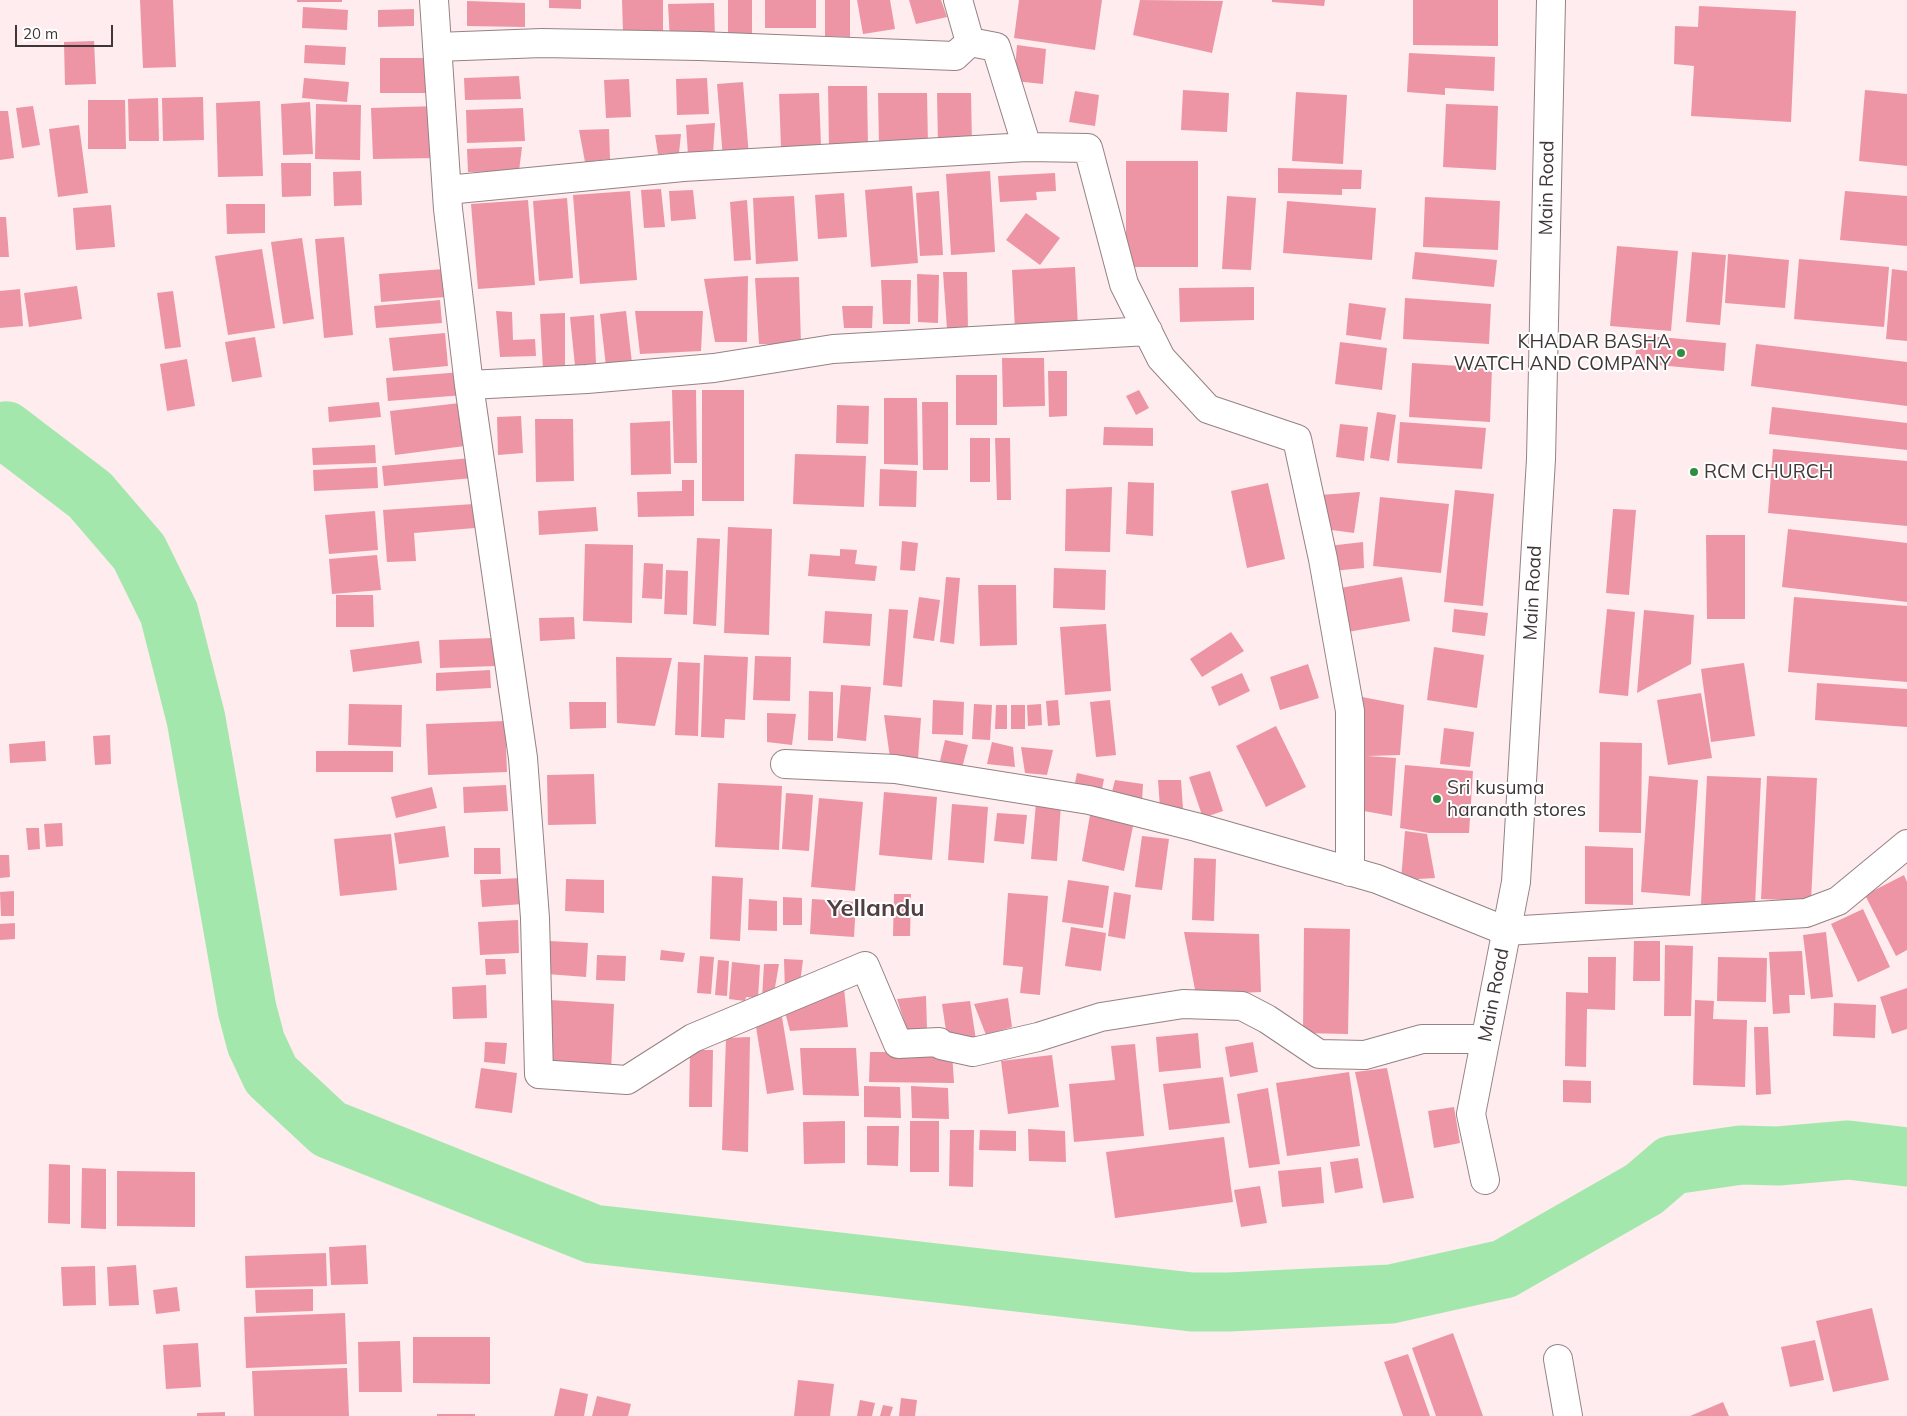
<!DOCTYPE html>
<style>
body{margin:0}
#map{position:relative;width:1907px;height:1416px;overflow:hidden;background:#feecee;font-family:Mulish,sans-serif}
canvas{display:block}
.scale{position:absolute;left:15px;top:25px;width:98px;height:22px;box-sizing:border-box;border:2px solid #3f3637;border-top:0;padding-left:6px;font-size:15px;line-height:18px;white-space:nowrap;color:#3f3637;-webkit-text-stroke:4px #fff;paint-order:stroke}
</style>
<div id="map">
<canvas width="1907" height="1416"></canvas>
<div class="scale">20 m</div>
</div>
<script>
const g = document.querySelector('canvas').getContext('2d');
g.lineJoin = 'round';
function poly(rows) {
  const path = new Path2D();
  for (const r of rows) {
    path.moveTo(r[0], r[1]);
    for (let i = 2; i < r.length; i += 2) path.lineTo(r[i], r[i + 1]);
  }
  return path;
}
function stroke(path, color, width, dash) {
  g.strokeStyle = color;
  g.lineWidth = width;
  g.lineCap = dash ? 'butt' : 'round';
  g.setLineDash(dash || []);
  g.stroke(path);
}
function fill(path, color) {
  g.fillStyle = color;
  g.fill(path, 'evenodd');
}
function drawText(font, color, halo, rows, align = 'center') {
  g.font = font + ' Mulish,sans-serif';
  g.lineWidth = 4;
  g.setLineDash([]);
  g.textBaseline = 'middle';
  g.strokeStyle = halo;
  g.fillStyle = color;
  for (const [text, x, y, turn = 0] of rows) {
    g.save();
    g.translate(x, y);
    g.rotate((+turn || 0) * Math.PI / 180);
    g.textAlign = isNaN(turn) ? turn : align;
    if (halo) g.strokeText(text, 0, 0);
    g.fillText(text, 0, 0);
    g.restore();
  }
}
const river = poly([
 [0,433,6,431,90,495,139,552,169,613,196,719,247,1009,256,1043,271,1075,329,1129,593,1234,1192,1302,1229,1302,1391,1294,1504,1269,1644,1189,1672,1165,1741,1155,1778,1156,1848,1150,1907,1157]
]);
const building = poly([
 [140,0,173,0,176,67,143,68],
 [297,0,342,0,342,2,297,2],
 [549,0,581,0,581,9,549,8],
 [622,0,663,0,663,33,623,33],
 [728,0,752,0,752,42,728,46],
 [765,0,816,0,816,28,765,28],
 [825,0,850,0,850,37,825,36],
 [857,0,890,0,895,29,863,34],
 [909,0,941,0,947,17,916,24],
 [1019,0,1102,0,1095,50,1014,38],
 [1140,0,1223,1,1212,53,1133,35],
 [1272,0,1325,0,1324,6,1272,2],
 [1413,0,1498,0,1498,46,1413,45],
 [467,1,525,3,525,27,467,26],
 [714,3,715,39,670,41,668,4],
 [1699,6,1796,11,1791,122,1691,116,1694,66,1674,64,1675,26,1698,27],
 [303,7,348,10,347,30,302,28],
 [414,9,414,26,378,27,378,10],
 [94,41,96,84,65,85,64,42],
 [305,45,346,47,345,65,304,63],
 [1017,45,1046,49,1043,84,1014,81],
 [1409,53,1495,57,1494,91,1445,88,1445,95,1407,92],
 [380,58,425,58,426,93,380,93],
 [519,76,521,99,465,100,464,78],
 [304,78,349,82,347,102,302,98],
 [707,78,709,114,677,115,676,79],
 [629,79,631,117,606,118,604,80],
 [743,82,749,157,723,159,717,84],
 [828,86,867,86,868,147,829,147],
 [1183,90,1229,93,1227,132,1181,130],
 [1865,90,1907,94,1907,166,1859,161],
 [1075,91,1099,95,1095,126,1069,122],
 [1296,92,1347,95,1343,164,1292,161],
 [819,93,821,146,781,147,779,94],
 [878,93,927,93,928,145,879,145],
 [937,93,971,93,972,145,938,145],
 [203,97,204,140,163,141,162,98],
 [158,98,159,141,129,141,128,99],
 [88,100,125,100,126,149,88,149],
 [260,101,263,176,218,177,216,103],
 [310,102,313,154,283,155,281,104],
 [316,104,361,105,360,160,315,159],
 [1446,104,1498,106,1496,170,1443,167],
 [33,106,40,145,22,148,16,108],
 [437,106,438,158,373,159,371,108],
 [523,108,525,141,467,143,466,110],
 [0,111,8,111,14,158,0,160],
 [715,123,713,154,688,155,686,125],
 [79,125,88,193,58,197,49,129],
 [609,129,610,159,585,162,579,130],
 [681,134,679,153,658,154,655,135],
 [522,147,519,171,468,172,467,149],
 [1126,161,1198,161,1198,267,1126,267],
 [281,163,311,163,311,196,282,197],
 [1278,168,1362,170,1361,189,1342,189,1342,195,1278,193],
 [361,171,362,205,334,206,333,172],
 [990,171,995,252,951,255,946,174],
 [1055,173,1056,191,1036,192,1037,200,1000,202,998,176],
 [912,186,918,263,871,267,865,190],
 [661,189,665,227,644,228,641,190],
 [693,190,696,219,671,221,669,191],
 [630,191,637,280,580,284,573,195],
 [939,191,943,255,920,256,916,193],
 [1845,191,1907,196,1907,246,1840,240],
 [844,193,847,237,818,239,815,195],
 [794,196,798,261,756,264,753,198],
 [1227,196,1256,198,1251,270,1222,269],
 [1425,197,1500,201,1498,250,1423,247],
 [567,198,573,278,539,281,533,201],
 [528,200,535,285,478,289,471,204],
 [747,200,751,260,734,261,730,202],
 [1287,201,1376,208,1372,260,1283,253],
 [226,204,265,204,265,233,227,234],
 [111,205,115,247,76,250,73,208],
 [1026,213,1060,238,1040,265,1006,240],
 [0,217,6,217,9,257,0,257],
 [344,237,353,335,324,338,315,239],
 [302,238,314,319,283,324,271,242],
 [1617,246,1678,251,1671,331,1610,326],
 [262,249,275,328,228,335,215,256],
 [1415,252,1497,260,1494,287,1412,279],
 [1692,252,1726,255,1720,325,1686,322],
 [1728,254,1789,260,1785,308,1725,303],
 [1799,259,1889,267,1884,327,1794,319],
 [1075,267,1078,327,1015,330,1012,270],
 [444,269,446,297,381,302,379,274],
 [1892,269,1907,271,1907,341,1886,339],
 [943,272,967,272,968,330,947,329],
 [917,274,939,275,938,323,918,322],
 [748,276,747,342,715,342,704,279],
 [799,277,801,345,759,344,755,278],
 [881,280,911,280,910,324,883,324],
 [77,286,82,319,29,327,24,293],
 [1254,287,1254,320,1180,322,1179,288],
 [20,289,23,326,0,328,0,291],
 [173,291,181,347,165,349,157,293],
 [1405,298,1491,304,1489,344,1403,339],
 [440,300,442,323,376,328,374,306],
 [1349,303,1386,308,1381,340,1346,335],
 [842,306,873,306,872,328,844,328],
 [496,311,512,312,513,340,535,339,536,356,500,357],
 [626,311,632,363,606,366,600,314],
 [635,311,703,311,701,351,640,354],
 [565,313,565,369,543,370,540,314],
 [594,315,596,364,575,366,570,317],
 [445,333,448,366,393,371,389,338],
 [1637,335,1726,343,1724,371,1635,363],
 [255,337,262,377,232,382,225,342],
 [1340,342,1387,348,1382,390,1335,384],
 [1756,344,1907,362,1907,406,1751,386],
 [1002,358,1044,358,1045,406,1003,407],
 [187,359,195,406,167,411,160,364],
 [1412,363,1492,368,1490,422,1409,417],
 [1048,371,1067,371,1067,416,1049,417],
 [462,372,464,395,388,401,386,378],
 [956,375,997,375,997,425,956,425],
 [672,390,696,390,697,463,674,463],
 [702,390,744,390,744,501,702,501],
 [1139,390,1149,408,1136,415,1126,396],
 [884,398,917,398,918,465,884,464],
 [379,402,381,417,329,422,328,407],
 [922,402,948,402,948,470,923,470],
 [460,403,465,446,395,455,390,411],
 [837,405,869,406,868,444,836,443],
 [1772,407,1907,423,1907,450,1769,434],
 [1377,412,1396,415,1389,461,1370,458],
 [521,416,523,453,498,455,497,417],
 [535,419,573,419,574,481,536,482],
 [670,421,671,474,631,475,630,423],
 [1400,422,1486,428,1482,469,1397,463],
 [1340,424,1368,427,1364,461,1336,457],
 [1104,427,1153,428,1153,446,1103,445],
 [970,438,990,438,990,482,970,482],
 [995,438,1010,438,1011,500,997,500],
 [375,445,376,463,313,465,312,448],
 [1773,449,1907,461,1907,526,1768,513],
 [795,454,866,456,864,507,793,504],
 [471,458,473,478,384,486,382,466],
 [377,467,378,488,314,491,313,470],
 [880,469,917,471,916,507,879,506],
 [682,480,694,480,694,516,638,517,637,492,682,491],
 [1128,482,1154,483,1153,536,1126,534],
 [1268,483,1285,559,1247,568,1231,491],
 [1112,487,1110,552,1065,551,1066,489],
 [1455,490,1494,494,1483,606,1444,602],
 [1360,492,1354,533,1324,529,1320,495],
 [1380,497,1449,504,1441,573,1373,566],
 [474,504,475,528,414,533,416,561,387,562,383,510],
 [596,507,598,531,539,535,538,511],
 [1613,509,1636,510,1629,595,1606,593],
 [375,511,378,550,329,554,325,515],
 [728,527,772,529,769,635,724,633],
 [1788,529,1907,543,1907,602,1782,587],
 [1706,535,1745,535,1745,619,1707,619],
 [697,538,720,539,716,626,693,624],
 [902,541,918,543,915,571,900,570],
 [1363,542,1364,568,1332,571,1328,546],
 [585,544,633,545,632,623,583,621],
 [840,549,857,550,855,564,877,566,875,581,808,576,810,554,840,556],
 [377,555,381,590,332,594,329,559],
 [644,563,663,564,662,599,642,598],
 [1054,568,1106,570,1105,610,1053,608],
 [666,570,688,571,687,615,664,614],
 [946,577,960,578,954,644,940,642],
 [1402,577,1410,621,1342,633,1335,589],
 [978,585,1016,585,1017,645,980,646],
 [336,595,373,595,374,627,336,627],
 [919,597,940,600,934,641,913,638],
 [1794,597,1907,606,1907,682,1788,672],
 [889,609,908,610,902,687,883,685],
 [1454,609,1488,613,1485,636,1452,632],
 [1607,609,1635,612,1628,696,1599,693],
 [1644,610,1694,615,1691,664,1637,693],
 [825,611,872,614,870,646,823,643],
 [574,617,575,639,540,641,539,618],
 [1106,624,1111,691,1065,695,1060,627],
 [1231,632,1244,651,1202,677,1190,659],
 [493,638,495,666,440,668,439,640],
 [419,641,422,663,353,672,350,650],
 [1434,647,1484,655,1477,708,1427,700],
 [704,655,748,657,745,720,725,719,724,738,701,737],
 [755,656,791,657,790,701,753,700],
 [616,657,672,658,655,726,617,723],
 [678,662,700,663,698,736,675,735],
 [1744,663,1755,736,1711,742,1701,669],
 [1308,664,1319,698,1280,710,1270,677],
 [490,670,491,688,436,691,436,673],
 [1242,673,1250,691,1219,706,1211,687],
 [1817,683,1907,689,1907,727,1815,720],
 [841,685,871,687,866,741,837,738],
 [809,691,833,692,833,741,808,740],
 [1701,693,1712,758,1668,765,1657,700],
 [1362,697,1404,705,1400,755,1367,756,1396,758,1392,816,1364,811,1362,763,1365,756],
 [933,700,964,702,963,735,932,734],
 [1058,700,1060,725,1048,726,1046,701],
 [1110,700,1116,755,1096,757,1090,702],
 [569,702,606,702,606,728,570,729],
 [349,704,402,705,401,747,348,745],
 [974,704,992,705,990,740,972,739],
 [1041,704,1042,725,1028,726,1027,705],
 [996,705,1007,705,1007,729,995,729],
 [1011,705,1025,705,1025,729,1011,729],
 [767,713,796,714,792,745,767,742],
 [884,715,921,718,918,759,890,758],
 [505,721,507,772,428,775,426,724],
 [1276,726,1306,787,1266,807,1236,746],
 [1444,728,1474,732,1470,767,1440,764],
 [110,735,111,764,95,765,93,736],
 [945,740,968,745,962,768,940,761],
 [45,741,46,761,10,763,9,744],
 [992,742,1013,747,1015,767,987,764],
 [1600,742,1642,743,1641,833,1599,832],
 [1021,747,1053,750,1047,775,1025,773],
 [316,751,393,751,393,772,316,772],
 [1405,765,1473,771,1469,833,1429,833,1400,828],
 [1210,771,1223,811,1203,818,1189,777],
 [1077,773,1104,779,1101,794,1074,788],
 [594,774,596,824,548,825,547,775],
 [1649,776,1698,780,1690,896,1641,892],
 [1707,776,1761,778,1755,906,1701,904],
 [1767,776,1817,778,1811,901,1761,899],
 [1115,780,1143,784,1142,802,1111,796],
 [1158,780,1181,780,1183,809,1160,808],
 [718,783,782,786,779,850,715,847],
 [506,785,508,811,464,813,463,787],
 [432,787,437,808,396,818,391,797],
 [884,792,937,797,932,860,879,855],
 [786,793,813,795,809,851,782,849],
 [819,798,863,802,855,891,811,887],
 [1036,803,1061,804,1057,861,1031,859],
 [952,804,988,807,984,863,948,860],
 [997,813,1027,815,1024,844,994,841],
 [1090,815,1133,826,1124,871,1082,861],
 [62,823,63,846,46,847,44,824],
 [445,826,449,857,399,864,394,833],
 [26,828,39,828,40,849,28,850],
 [1405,831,1427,834,1435,878,1401,880],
 [391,834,397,890,340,896,334,839],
 [1142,836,1169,839,1162,890,1135,887],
 [1585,846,1633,848,1633,905,1585,904],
 [474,848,500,848,501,874,474,874],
 [0,855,9,855,10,877,0,878],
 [1194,858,1216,859,1214,921,1192,920],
 [1904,875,1907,882,1907,950,1896,956,1865,895],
 [712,876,743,878,740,941,710,939],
 [521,878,523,904,482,907,480,880],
 [566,879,604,880,604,913,565,911],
 [1068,880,1109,886,1103,928,1062,922],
 [14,891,14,916,1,916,0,892],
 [1114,892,1131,895,1125,939,1108,936],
 [1008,893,1048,896,1040,995,1020,993,1023,967,1003,965],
 [894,894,911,894,910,936,893,936],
 [783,897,802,898,802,925,783,925],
 [749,899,777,901,777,931,748,930],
 [812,899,856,902,854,937,810,934],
 [1863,909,1890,967,1858,982,1831,924],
 [518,920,519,953,480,955,478,922],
 [15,923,15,939,0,940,0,924],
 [1071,927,1106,933,1101,971,1065,966],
 [1304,928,1350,929,1348,1034,1303,1033],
 [1184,932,1259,934,1261,992,1196,995],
 [1826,932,1833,997,1811,999,1803,935],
 [549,941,588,943,586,977,547,974],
 [1634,941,1660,941,1660,981,1633,981],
 [1665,945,1693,946,1691,1016,1664,1016],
 [661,950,685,953,683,962,660,960],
 [1802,951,1805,995,1789,995,1790,1013,1773,1014,1769,952],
 [597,955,626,956,625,981,596,980],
 [700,956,714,957,711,994,697,993],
 [1588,957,1616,957,1615,1010,1587,1009,1586,1067,1565,1066,1566,992,1588,993],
 [1718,957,1767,958,1766,1002,1717,1001],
 [485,959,505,959,506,974,486,975],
 [784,959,803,960,799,991,785,992],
 [718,960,729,961,727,996,715,995],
 [732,962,760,965,758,998,746,997,745,1001,729,999],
 [764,964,779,964,773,999,762,998],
 [486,985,487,1018,453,1019,452,987],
 [844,988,848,1027,790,1031,785,1012],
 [1907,988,1907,1029,1892,1034,1880,997],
 [926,996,927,1029,908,1033,897,999],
 [1008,998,1012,1027,986,1035,974,1004],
 [550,1000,614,1004,611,1072,547,1069],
 [1695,1000,1714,1001,1713,1019,1747,1020,1745,1087,1693,1085],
 [970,1001,976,1040,948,1044,942,1004],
 [1834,1003,1876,1005,1875,1038,1833,1036],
 [782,1017,794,1090,767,1094,755,1021],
 [1754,1027,1768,1027,1771,1094,1756,1095],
 [1198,1033,1201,1068,1159,1072,1156,1037],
 [750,1037,748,1152,722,1150,726,1038],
 [485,1042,507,1043,505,1064,484,1062],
 [1253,1042,1258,1072,1230,1077,1225,1047],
 [1135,1044,1144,1136,1074,1142,1069,1084,1115,1080,1111,1046],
 [800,1048,856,1048,859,1096,803,1095],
 [690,1050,713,1050,712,1107,689,1107],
 [870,1052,952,1052,954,1083,869,1082],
 [1052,1055,1059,1107,1008,1114,1001,1061],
 [481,1068,517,1073,512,1113,475,1108],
 [1387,1068,1414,1198,1383,1203,1355,1072],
 [1349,1072,1360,1146,1287,1156,1276,1083],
 [1223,1077,1230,1123,1169,1130,1163,1084],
 [1563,1080,1591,1081,1591,1103,1563,1102],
 [864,1086,900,1087,901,1118,864,1117],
 [911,1086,948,1088,949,1119,912,1118],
 [1268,1088,1280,1164,1249,1168,1237,1094],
 [1454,1107,1460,1143,1434,1148,1428,1111],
 [845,1121,845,1163,804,1164,803,1122],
 [910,1121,939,1121,939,1172,910,1172],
 [867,1126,899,1126,898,1166,867,1165],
 [1028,1129,1065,1131,1066,1162,1029,1161],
 [950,1130,974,1130,973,1187,949,1186],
 [980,1130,1016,1131,1016,1151,979,1150],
 [1224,1137,1233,1202,1115,1218,1106,1152],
 [1358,1158,1363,1188,1335,1193,1330,1162],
 [49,1164,70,1165,70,1224,48,1223],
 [1321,1167,1324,1203,1282,1207,1278,1171],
 [82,1168,106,1169,106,1229,81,1228],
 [117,1171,195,1172,195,1227,117,1226],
 [1260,1186,1267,1223,1241,1227,1234,1190],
 [366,1245,368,1284,331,1285,329,1247],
 [326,1253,327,1286,246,1288,245,1256],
 [136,1265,139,1305,109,1306,107,1267],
 [95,1266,96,1305,63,1306,61,1267],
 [177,1287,180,1311,156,1314,153,1290],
 [313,1289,313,1311,256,1313,255,1290],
 [1872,1308,1889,1380,1833,1392,1816,1321],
 [345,1313,347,1364,246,1368,244,1317],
 [1453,1333,1483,1416,1436,1416,1412,1348],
 [413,1337,490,1337,490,1384,413,1383],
 [1815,1340,1824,1380,1790,1387,1781,1347],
 [400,1341,402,1392,359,1392,358,1342],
 [198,1343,201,1387,166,1389,163,1345],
 [1408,1354,1430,1416,1403,1416,1384,1362],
 [347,1368,349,1416,254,1416,252,1371],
 [798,1380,834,1384,830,1416,794,1416],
 [560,1388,588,1394,584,1416,554,1416],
 [597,1396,631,1404,628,1416,592,1416],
 [901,1398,917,1400,915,1416,899,1416],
 [860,1400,875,1403,872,1416,857,1416],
 [1723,1402,1729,1416,1690,1416],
 [883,1405,893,1407,890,1416,880,1416],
 [225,1412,225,1416,197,1416,197,1413],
 [437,1414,475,1414,475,1416,437,1416]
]);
const minor = poly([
 [434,0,448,209,469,385,523,758,535,918,539,1074,627,1080,693,1038,865,966,898,1044,939,1042,941,1045,973,1052,1038,1037,1101,1017,1183,1004,1242,1006,1267,1019,1319,1054,1365,1055,1422,1039,1485,1039],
 [958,0,970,42,996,47,1027,147,1088,148,1124,284,1161,358,1208,409,1297,439,1323,559,1350,711,1350,872],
 [437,47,542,43,699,46,955,56,970,42],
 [447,190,683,167,1027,147],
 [469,385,587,379,714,368,833,349,1148,331],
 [785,764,895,769,1089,800,1196,827,1377,879,1506,931,1806,913,1838,901,1907,844]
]);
const trunk = poly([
 [1485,1180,1471,1114,1516,882,1541,459,1551,0],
 [1558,1359,1568,1416]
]);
const markers = [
 [1681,353,5,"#2d8e42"],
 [1694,472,5,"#2d8e42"],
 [1437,799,5,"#2d8e42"]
];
const streetNames = [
 ["Main Road",1547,188,-89],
 ["Main Road",1533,593,-87],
 ["Main Road",1494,995,-79]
];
const poiNames = [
 ["KHADAR BASHA",1671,342,"right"],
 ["WATCH AND COMPANY",1671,364,"right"],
 ["RCM CHURCH",1704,472],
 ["Sri kusuma",1447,788],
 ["haranath stores",1447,810]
];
const districtNames = [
 ["Yellandu",876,909]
];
stroke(river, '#a4e7ac', 59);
fill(building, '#ed95a4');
stroke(minor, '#958284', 30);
stroke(trunk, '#958284', 30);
stroke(minor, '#fff', 28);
stroke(trunk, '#fff', 28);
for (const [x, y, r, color] of markers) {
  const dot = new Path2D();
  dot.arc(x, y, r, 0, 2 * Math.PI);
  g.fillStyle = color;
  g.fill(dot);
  stroke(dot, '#fff', 2);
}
drawText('19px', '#3f3637', '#fff', streetNames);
drawText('19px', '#3f3637', '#fff', poiNames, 'left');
drawText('bold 24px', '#513f42', '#fff', districtNames);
</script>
